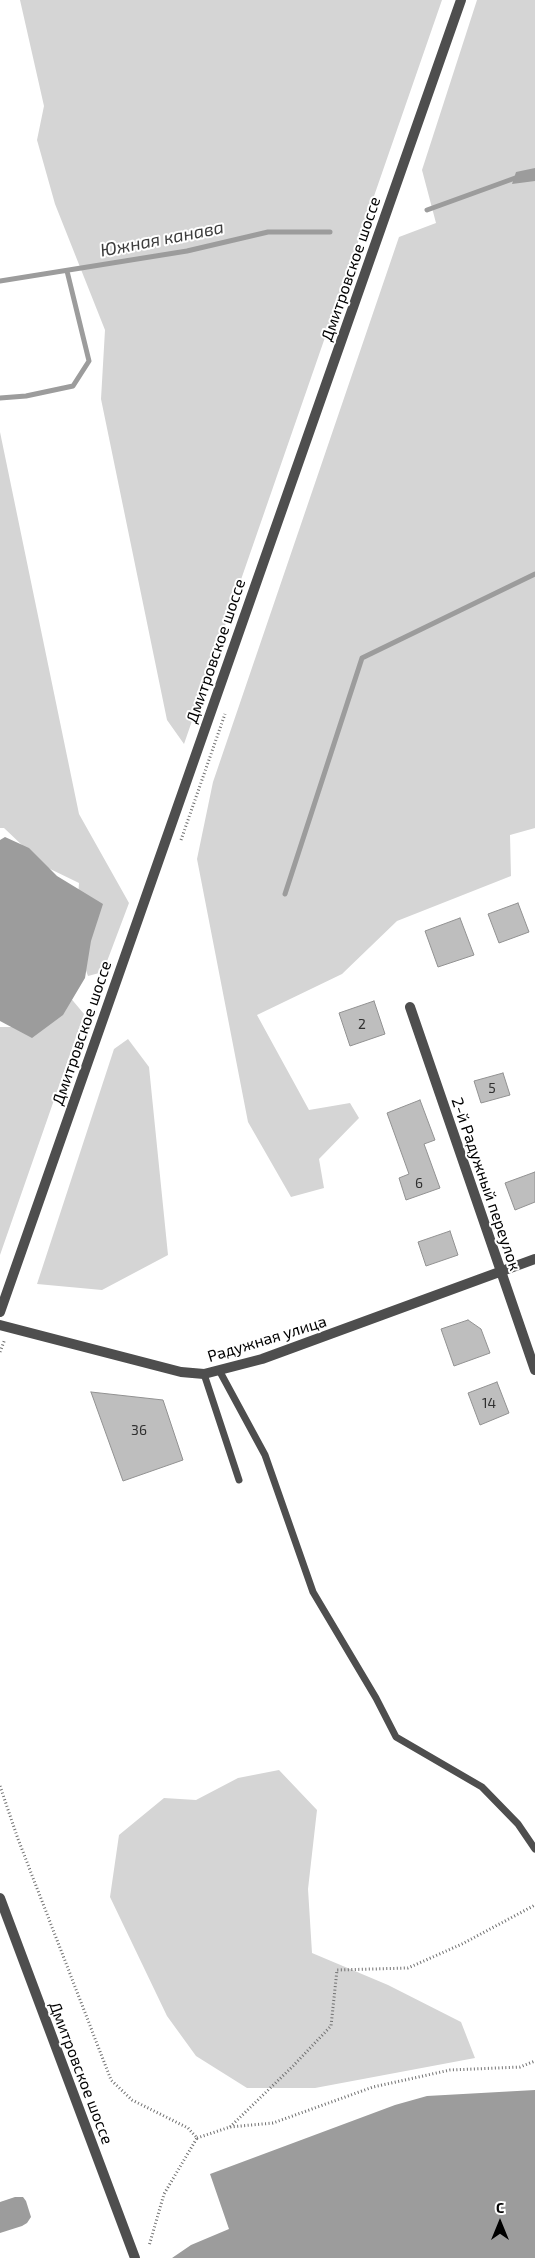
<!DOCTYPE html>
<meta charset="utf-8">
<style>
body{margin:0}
#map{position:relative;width:535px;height:2258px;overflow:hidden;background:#fff;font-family:"Exo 2",sans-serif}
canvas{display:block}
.north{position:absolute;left:475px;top:2198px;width:50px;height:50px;-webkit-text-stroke:4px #fff;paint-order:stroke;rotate:0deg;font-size:14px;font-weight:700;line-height:20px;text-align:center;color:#000}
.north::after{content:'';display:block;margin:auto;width:18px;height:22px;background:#000;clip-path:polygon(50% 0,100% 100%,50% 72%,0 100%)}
</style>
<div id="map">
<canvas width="535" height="2258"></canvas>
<div class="north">С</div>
</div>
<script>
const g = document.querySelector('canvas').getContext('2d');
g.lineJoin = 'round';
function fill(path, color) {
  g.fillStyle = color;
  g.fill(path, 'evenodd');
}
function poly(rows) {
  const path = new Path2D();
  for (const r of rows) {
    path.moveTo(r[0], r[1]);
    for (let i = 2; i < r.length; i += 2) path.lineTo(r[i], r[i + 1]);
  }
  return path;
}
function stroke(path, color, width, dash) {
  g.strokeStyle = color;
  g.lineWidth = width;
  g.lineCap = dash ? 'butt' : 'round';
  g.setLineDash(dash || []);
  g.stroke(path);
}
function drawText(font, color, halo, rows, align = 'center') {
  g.font = font + ' "Exo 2",sans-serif';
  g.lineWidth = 4;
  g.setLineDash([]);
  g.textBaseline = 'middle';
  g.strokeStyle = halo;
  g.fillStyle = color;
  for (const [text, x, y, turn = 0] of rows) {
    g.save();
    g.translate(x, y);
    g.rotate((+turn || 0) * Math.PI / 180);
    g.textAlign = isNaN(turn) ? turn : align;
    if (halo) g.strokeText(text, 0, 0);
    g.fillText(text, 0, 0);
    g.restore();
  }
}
const green = poly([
 [20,0,442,0,184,744,167,720,101,399,105,330,55,204,37,140,44,106],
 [477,0,535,0,535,828,510,835,511,876,397,921,342,974,257,1015,309,1110,350,1103,359,1118,319,1159,324,1188,291,1197,248,1122,197,859,213,782,399,237,436,223,422,170],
 [0,432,79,814,129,903,103,972,88,976,75,940,79,883,44,866,4,828,0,828],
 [69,996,84,1014,0,1255,0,1027,46,1027],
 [128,1039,149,1067,168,1255,102,1290,37,1284,114,1049],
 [279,1770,317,1810,308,1889,312,1953,388,1985,461,2022,475,2058,315,2088,247,2088,196,2056,167,2016,110,1897,119,1835,164,1798,196,1800,238,1778]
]);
const water = poly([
 [535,168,535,181,512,184,516,172],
 [5,837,29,848,57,876,103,904,91,941,85,978,63,1015,32,1038,0,1021,0,840],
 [535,2090,535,2258,172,2258,191,2245,229,2229,210,2174,395,2105,427,2096],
 [15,2197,23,2197,26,2201,31,2217,27,2223,22,2226,0,2233,0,2202]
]);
const stream = poly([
 [427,210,518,177],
 [0,281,187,251,268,232,330,232],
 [0,398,26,396,73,386,89,361,67,271],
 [285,894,362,658,535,574]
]);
const building = poly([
 [518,903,529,932,499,943,488,914,518,903],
 [460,918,474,955,438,967,425,931,460,918],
 [374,1001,385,1034,350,1046,339,1013,374,1001],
 [503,1073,510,1095,481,1103,474,1081,503,1073],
 [420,1100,435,1140,424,1144,440,1188,406,1200,399,1178,409,1174,387,1113,420,1100],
 [535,1172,535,1202,515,1210,505,1183,535,1172],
 [450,1231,458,1255,426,1266,418,1242,450,1231],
 [468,1320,481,1329,490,1353,454,1366,441,1329,468,1320],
 [497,1382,509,1413,480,1425,468,1393,497,1382],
 [91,1392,163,1400,183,1460,123,1481,91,1392]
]);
const path = poly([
 [181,840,225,714],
 [0,1352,5,1339],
 [0,1786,18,1839,111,2080,132,2100,188,2128,197,2138,164,2194,149,2246],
 [230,2127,293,2066,331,2026,337,1970,408,1968,462,1944,535,1905],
 [197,2138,230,2127,273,2123,373,2087,450,2070,520,2067,535,2061]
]);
const service = poly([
 [219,1370,265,1455,313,1592,376,1698,396,1737,482,1787,518,1824,535,1849],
 [204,1374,239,1480]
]);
const minor = poly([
 [410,1007,535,1370],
 [0,1325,181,1372,204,1374,262,1359,535,1259]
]);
const tertiary = poly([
 [0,1312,461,0],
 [0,1898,135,2258]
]);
const numberNames = [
 ["2",362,1024],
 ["5",492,1088],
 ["6",419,1183],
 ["14",489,1403],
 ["36",139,1430]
];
const streetNames = [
 ["Дмитровское шоссе",351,269,-71],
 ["Дмитровское шоссе",216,651,-71],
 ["Дмитровское шоссе",82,1033,-71],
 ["2-й Радужный переулок",486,1184,71],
 ["Радужная улица",267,1339,-17],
 ["Дмитровское шоссе",81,2073,69]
];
const waterNames = [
 ["Южная канава",162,239,-11]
];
fill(green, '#d5d5d5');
fill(water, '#9c9c9c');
stroke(stream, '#9c9c9c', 5);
fill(building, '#bebebe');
stroke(building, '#929292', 1);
stroke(path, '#707070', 3, [1, 2.5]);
stroke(service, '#4e4e4e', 7);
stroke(minor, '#4e4e4e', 10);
stroke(tertiary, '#4e4e4e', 10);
drawText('14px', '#303030', null, numberNames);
drawText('16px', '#000', '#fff', streetNames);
drawText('italic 18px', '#3d3d3d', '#fff', waterNames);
</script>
